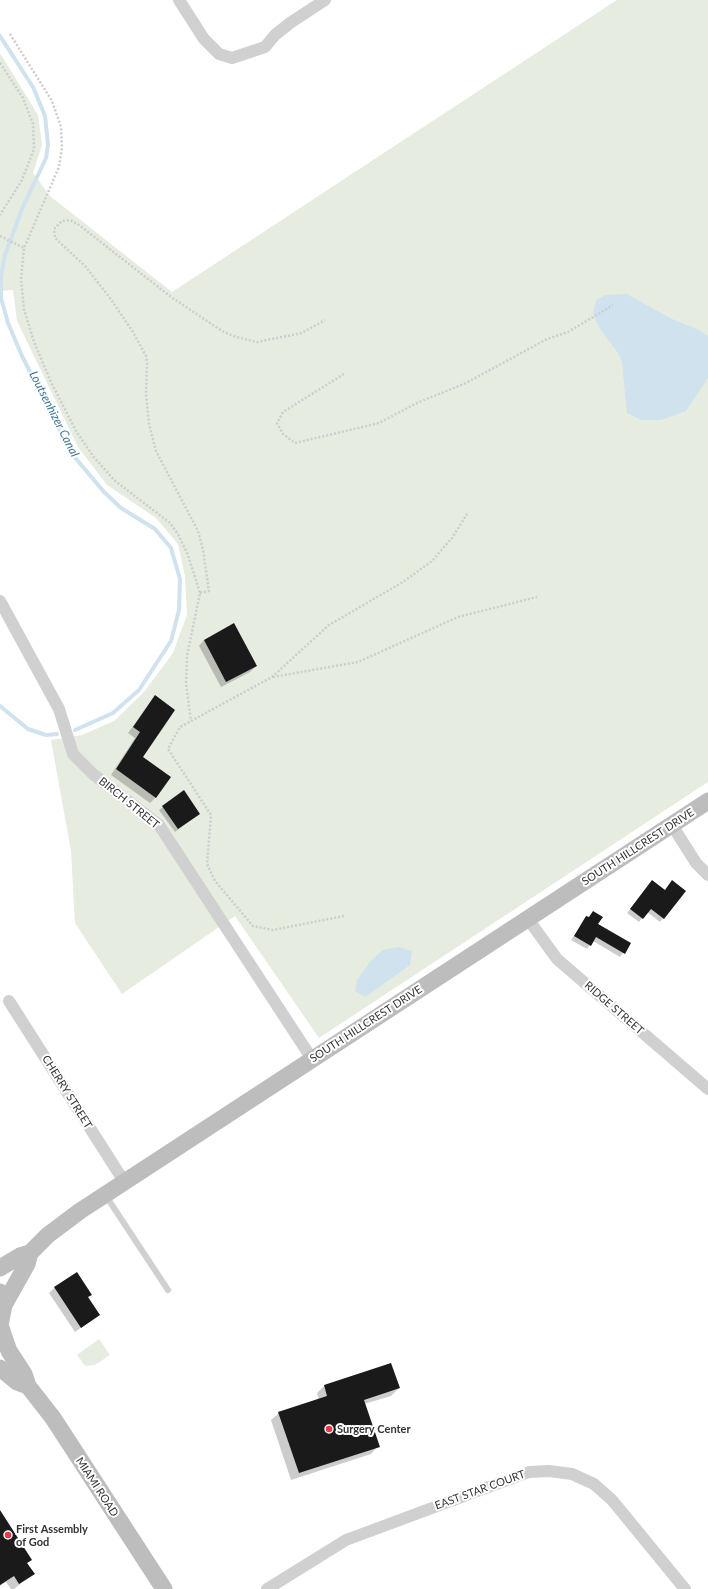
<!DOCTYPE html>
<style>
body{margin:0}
canvas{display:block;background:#fff}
</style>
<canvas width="708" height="1589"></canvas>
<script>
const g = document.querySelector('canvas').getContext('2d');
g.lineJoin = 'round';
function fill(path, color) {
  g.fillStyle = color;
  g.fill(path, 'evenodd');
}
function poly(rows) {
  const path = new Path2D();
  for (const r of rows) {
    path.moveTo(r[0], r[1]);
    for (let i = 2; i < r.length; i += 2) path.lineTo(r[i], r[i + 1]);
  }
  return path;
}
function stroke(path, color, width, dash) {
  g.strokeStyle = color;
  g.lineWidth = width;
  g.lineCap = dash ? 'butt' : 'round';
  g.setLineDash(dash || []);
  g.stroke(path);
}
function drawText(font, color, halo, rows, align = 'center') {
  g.font = font + ' Lato,sans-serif';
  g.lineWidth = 4;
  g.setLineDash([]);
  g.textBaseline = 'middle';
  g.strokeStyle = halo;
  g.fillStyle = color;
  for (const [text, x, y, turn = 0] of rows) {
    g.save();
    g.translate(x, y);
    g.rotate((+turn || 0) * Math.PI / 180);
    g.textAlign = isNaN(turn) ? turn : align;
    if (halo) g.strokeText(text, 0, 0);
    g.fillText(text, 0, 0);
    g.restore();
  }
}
const green = poly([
 [617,0,708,0,708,782,319,1038,235,916,122,994,75,923,71,851,51,740,82,735,114,721,144,692,173,653,187,615,185,576,178,544,156,518,107,485,78,447,17,321,13,290,0,291,0,53,38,115,42,145,33,173,50,196,172,292],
 [99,1339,110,1355,95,1365,85,1366,77,1355]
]);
const water = poly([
 [627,294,672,319,699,330,708,336,708,378,686,411,661,420,641,420,627,413,622,362,618,353,600,329,593,315,596,300,606,295],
 [399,947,412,951,410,965,365,997,355,991,357,980,370,962,383,950]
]);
const shadow = poly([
 [204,640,256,666,250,672,221,687,199,646],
 [155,697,141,757,156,797,150,803,111,775,135,738,128,733],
 [163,807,195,817,175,832,159,810],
 [649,885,664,891,685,891,660,922,647,912,639,922,627,913],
 [587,917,630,944,620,957,593,941,587,949,571,940],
 [55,1287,91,1294,87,1298,98,1315,75,1332,49,1293],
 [390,1364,399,1388,391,1396,364,1404,378,1446,371,1454,291,1480,271,1420,279,1413,319,1400,317,1393,324,1386],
 [0,1512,31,1560,27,1563,33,1574,14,1589,11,1589,6,1582,0,1586]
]);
const stream = poly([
 [0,36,33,87,45,116,48,145,46,158,22,209,5,255,1,276,1,298,8,323,22,356,72,454,104,492,121,508,155,529,171,548,180,579,179,610,171,641,139,690,113,713,75,730],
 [0,706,28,729,46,735,57,734]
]);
const building = poly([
 [234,623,257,666,226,682,204,640],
 [155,695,175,710,143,757,171,777,156,798,116,769,140,732,133,727],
 [184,790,200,814,178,829,162,806],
 [652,880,665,890,672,880,686,891,664,919,651,909,643,919,630,909],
 [593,911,603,917,598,924,631,943,625,954,596,937,591,946,574,936,586,916,589,917],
 [77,1272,92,1295,88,1297,100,1315,81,1328,54,1287],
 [391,1363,400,1388,364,1400,380,1447,299,1473,278,1412,327,1396,324,1385],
 [0,1510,32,1560,27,1563,35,1574,19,1584,14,1576,0,1585]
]);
const path = poly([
 [10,34,52,101,61,127,62,148,59,167,24,248,21,279,24,309,34,342,51,382,76,431,93,456,114,480,170,523,178,534,188,555,200,593,187,656,186,684,191,721],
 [0,63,23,98,33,124,34,149,22,180,0,215],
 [0,236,24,248],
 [344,374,283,412,277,423,283,434,295,443,379,423,419,402,466,383,547,339,568,332,613,305],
 [200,593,209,591,203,550,198,531,156,451,149,424,146,394,147,363,146,356,133,332,110,298,85,266,55,238,54,229,62,221,70,220,79,225,171,297,222,331,236,337,257,342,302,333,325,320],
 [273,677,358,662,458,617,537,597],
 [344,916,273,930,253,926,215,881,207,864,211,815,168,749,180,727,272,677,329,625,403,582,432,561,452,538,467,514]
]);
const lane = poly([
 [106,1196,168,1290]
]);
const street = poly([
 [179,0,204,39,219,54,232,58,265,47,275,35,290,23,325,0],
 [0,601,59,709,73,754,93,774,159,825,312,1059],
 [672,825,696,863,708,875],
 [528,919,557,959,708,1089],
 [9,1001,125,1183],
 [267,1589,346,1540,529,1472,549,1471,572,1474,594,1484,612,1500,685,1589]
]);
const secondary = poly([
 [0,1268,20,1256,30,1253,48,1235,80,1211,708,801],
 [0,1292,4,1305,0,1325,4,1337,9,1351,24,1374,28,1386,53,1418,164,1589],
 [4,1305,27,1264,30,1253],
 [0,1368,17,1382,28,1386]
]);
const markers = [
 [329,1429,4,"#e63946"],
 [8,1535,4,"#e63946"]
];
const streetNames = [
 ["BIRCH STREET",129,803,39],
 ["SOUTH HILLCREST DRIVE",638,847,-33],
 ["RIDGE STREET",614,1008,41],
 ["SOUTH HILLCREST DRIVE",366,1024,-33],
 ["CHERRY STREET",67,1092,58],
 ["MIAMI ROAD",97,1487,57],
 ["EAST STAR COURT",480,1490,-20]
];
const poiNames = [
 ["Surgery Center",337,1429],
 ["First Assembly",16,1529],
 ["of God",16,1542]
];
const waterNames = [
 ["Loutsenhizer Canal",54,414,63]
];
fill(green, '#e6ecdf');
fill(water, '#cfe2ee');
fill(shadow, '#0003');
stroke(stream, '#cfe2ee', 4);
fill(building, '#1a1a1a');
stroke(path, '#cdcdcd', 2.5, [2, 2]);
stroke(lane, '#d0d0d0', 6);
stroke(street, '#d0d0d0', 12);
stroke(secondary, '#bdbdbd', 17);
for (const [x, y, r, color] of markers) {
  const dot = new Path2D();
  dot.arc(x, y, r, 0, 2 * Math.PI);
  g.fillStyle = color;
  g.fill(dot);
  stroke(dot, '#fff', 1.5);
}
drawText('11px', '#333', '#fff', streetNames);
drawText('bold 11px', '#333', '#fff', poiNames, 'left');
drawText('italic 12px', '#3f7597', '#fff', waterNames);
</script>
